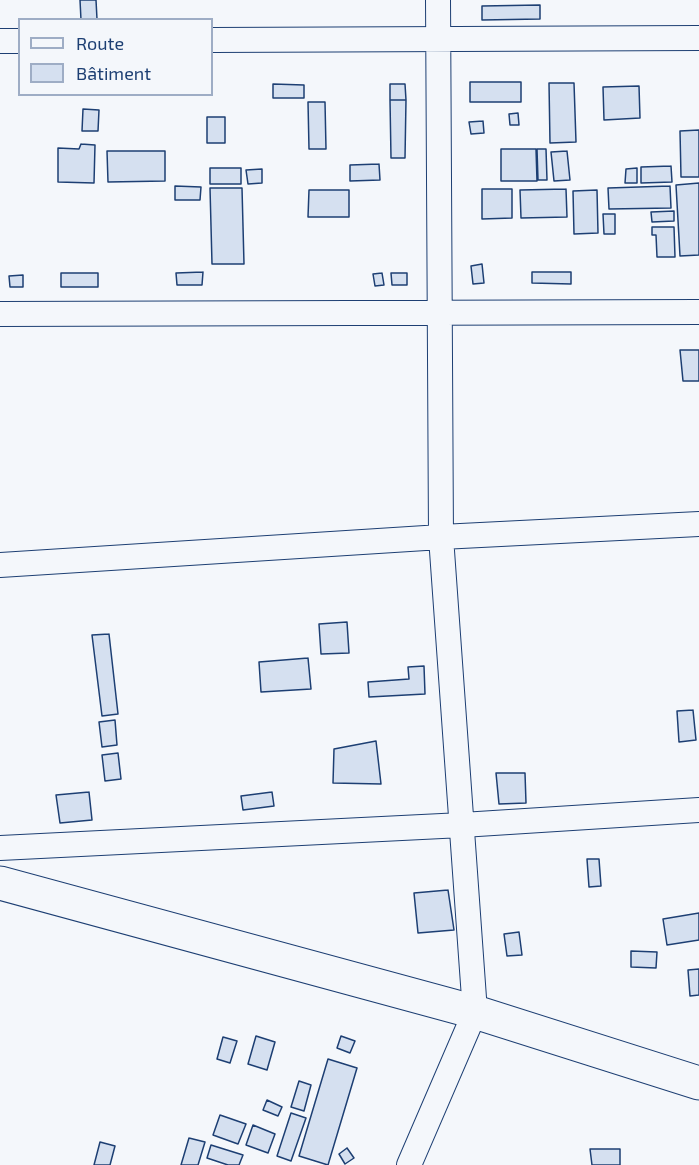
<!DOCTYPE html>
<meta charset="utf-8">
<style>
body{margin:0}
#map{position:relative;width:699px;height:1165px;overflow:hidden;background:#f4f7fb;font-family:"Exo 2",sans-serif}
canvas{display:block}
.legend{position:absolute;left:18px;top:18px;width:195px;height:78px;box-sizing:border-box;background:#f4f7fb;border:2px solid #9eadc5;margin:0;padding:8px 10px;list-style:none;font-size:18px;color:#1d3f73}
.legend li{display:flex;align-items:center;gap:12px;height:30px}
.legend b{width:30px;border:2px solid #9eadc5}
</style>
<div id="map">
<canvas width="699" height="1165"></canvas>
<ul class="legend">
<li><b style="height:8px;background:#f4f7fb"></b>Route</li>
<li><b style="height:16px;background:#d5e0f0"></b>Bâtiment</li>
</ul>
</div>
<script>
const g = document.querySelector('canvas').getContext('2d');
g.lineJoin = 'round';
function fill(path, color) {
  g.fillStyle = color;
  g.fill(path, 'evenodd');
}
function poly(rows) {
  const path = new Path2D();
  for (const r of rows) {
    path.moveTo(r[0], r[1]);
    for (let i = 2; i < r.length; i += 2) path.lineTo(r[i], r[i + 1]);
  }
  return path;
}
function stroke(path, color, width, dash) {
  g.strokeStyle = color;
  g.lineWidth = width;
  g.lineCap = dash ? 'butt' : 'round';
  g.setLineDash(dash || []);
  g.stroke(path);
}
const building = poly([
 [80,0,96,0,97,19,81,20,80,0],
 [540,5,540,19,482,20,482,6,540,5],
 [470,82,521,82,521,102,470,102,470,82],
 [549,83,574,83,576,142,550,143,549,83],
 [273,84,304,85,304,98,273,98,273,84],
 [390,84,405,84,406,100,390,100,390,84],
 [639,86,640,118,604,120,603,87,639,86],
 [390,100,406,100,405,158,391,158,390,100],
 [308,102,325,102,326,149,309,149,308,102],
 [83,109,99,110,98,131,82,131,83,109],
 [518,113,519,125,510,125,509,114,518,113],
 [207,117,225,117,225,143,207,143,207,117],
 [483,121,484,133,471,134,469,122,483,121],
 [699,130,699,177,681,177,680,131,699,130],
 [81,144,95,145,94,183,58,182,58,148,79,149,81,144],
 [501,149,536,149,537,181,501,181,501,149],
 [537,149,546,149,547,180,538,180,537,149],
 [107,151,165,151,165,181,108,182,107,151],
 [567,151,570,180,554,181,551,152,567,151],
 [379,164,380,180,350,181,350,165,379,164],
 [671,166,672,182,641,183,641,167,671,166],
 [210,168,241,168,241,184,210,184,210,168],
 [637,168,637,183,625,183,626,169,637,168],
 [262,169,262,183,248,184,246,170,262,169],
 [699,183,699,255,680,256,676,185,699,183],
 [175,186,201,187,200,200,175,200,175,186],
 [670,186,671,208,609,209,608,188,670,186],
 [210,188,242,188,244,264,212,264,210,188],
 [482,189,512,189,512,218,482,219,482,189],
 [566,189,567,217,521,218,520,190,566,189],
 [309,190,349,190,349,217,308,217,309,190],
 [597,190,598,233,574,234,573,191,597,190],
 [674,211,674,221,652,222,651,212,674,211],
 [603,214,615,214,615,234,604,234,603,214],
 [652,227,674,227,675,257,657,257,656,235,652,235,652,227],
 [482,264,484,283,473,284,471,266,482,264],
 [203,272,202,285,177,285,176,273,203,272],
 [532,272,571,272,571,284,532,283,532,272],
 [61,273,98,273,98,287,61,287,61,273],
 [382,273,384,285,375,286,373,274,382,273],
 [391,273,407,273,407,285,392,285,391,273],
 [23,275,23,287,10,287,9,276,23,275],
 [680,350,699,350,699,381,683,381,680,350],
 [347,622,349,653,321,654,319,624,347,622],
 [109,634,118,714,102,716,92,635,109,634],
 [308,658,311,689,261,692,259,662,308,658],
 [424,666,425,694,369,697,368,682,409,679,408,667,424,666],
 [693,710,696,740,679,742,677,711,693,710],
 [115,720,117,745,102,747,99,722,115,720],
 [376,741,381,784,333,783,334,749,376,741],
 [118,753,121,779,105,781,102,755,118,753],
 [496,773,525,773,526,803,499,804,496,773],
 [89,792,92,820,60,823,56,795,89,792],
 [272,792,274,806,243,810,241,796,272,792],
 [587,859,599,859,601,886,589,887,587,859],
 [448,890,454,930,418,933,414,893,448,890],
 [699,913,699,940,667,945,663,919,699,913],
 [519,932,522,955,507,956,504,934,519,932],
 [631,951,657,952,656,968,631,967,631,951],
 [699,969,699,995,690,996,688,970,699,969],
 [256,1036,275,1042,267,1070,248,1064,256,1036],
 [341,1036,355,1041,350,1053,337,1048,341,1036],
 [223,1037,237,1041,230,1063,217,1059,223,1037],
 [328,1059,357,1068,328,1165,299,1156,328,1059],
 [299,1081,311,1085,304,1111,291,1107,299,1081],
 [267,1100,282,1107,278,1116,263,1110,267,1100],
 [291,1113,306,1118,291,1161,277,1156,291,1113],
 [220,1115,246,1124,238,1144,213,1135,220,1115],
 [253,1125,275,1134,268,1153,246,1145,253,1125],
 [189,1138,205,1142,198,1165,181,1165,189,1138],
 [100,1142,115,1146,110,1165,94,1165,100,1142],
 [211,1145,243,1155,239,1165,228,1165,207,1158,211,1145],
 [347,1148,354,1158,345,1164,339,1154,347,1148],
 [590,1149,620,1149,620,1165,592,1165,590,1149]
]);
const street = poly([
 [212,40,699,38],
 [0,41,20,41],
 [0,314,699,312],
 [0,565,441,537,699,524],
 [0,848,462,825,699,810],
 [409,1165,475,1012,441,537,438,0]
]);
const secondary = poly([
 [0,883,475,1012,699,1083]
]);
fill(building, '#d5e0f0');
stroke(building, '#1d3f73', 1.5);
stroke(street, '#1d3f73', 26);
stroke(secondary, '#1d3f73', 35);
stroke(street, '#f4f7fb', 24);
stroke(secondary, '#f4f7fb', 33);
</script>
